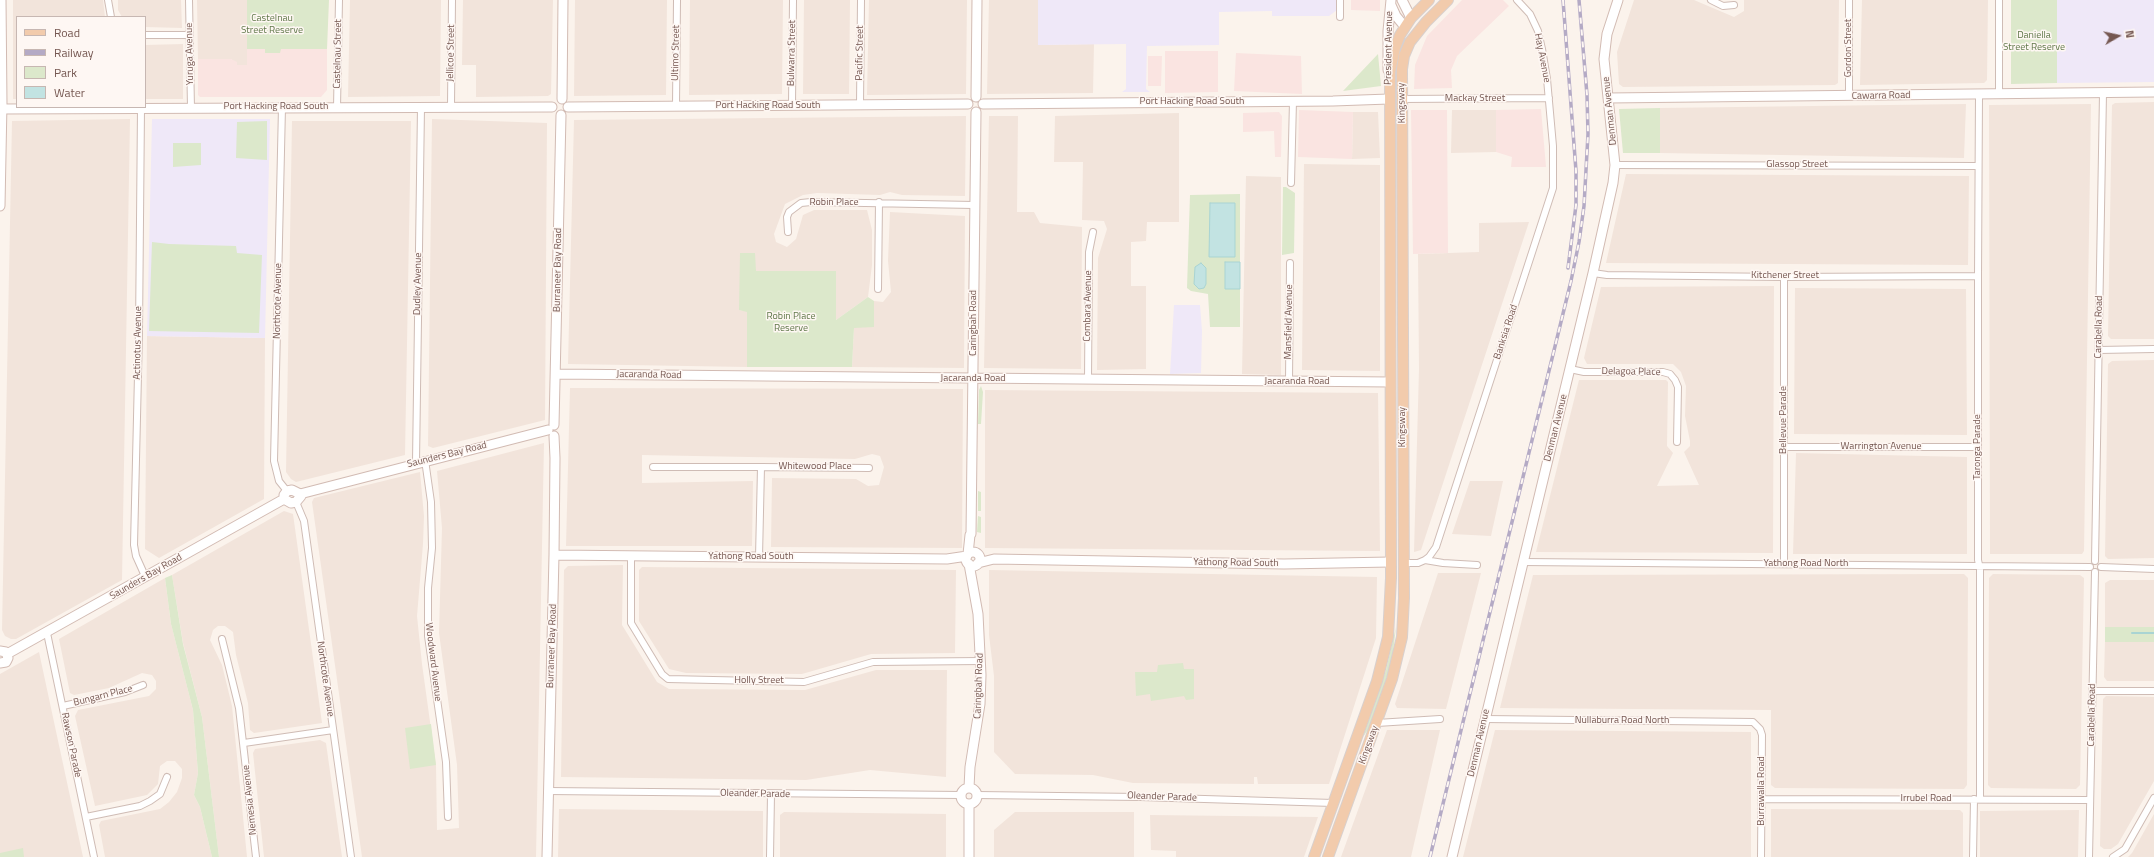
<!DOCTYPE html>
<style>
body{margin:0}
#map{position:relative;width:2154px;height:857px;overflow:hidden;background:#fbf3ec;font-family:"Titillium Web",sans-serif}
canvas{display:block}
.legend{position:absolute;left:16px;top:16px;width:130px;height:92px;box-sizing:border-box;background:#fef7f3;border:1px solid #c7b7b2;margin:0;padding:5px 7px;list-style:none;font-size:12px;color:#755751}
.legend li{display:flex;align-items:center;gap:8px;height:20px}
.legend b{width:20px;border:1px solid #c7b7b2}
.north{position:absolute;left:2098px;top:16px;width:40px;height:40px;-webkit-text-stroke:3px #fef7f3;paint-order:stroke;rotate:81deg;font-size:11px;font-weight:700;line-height:16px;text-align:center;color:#755751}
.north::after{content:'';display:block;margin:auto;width:14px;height:18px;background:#755751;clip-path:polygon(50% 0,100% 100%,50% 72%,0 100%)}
</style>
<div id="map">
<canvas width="2154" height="857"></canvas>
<ul class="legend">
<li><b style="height:5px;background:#f2cbac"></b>Road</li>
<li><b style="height:5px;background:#b4aac5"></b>Railway</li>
<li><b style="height:11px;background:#dce8cb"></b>Park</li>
<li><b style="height:11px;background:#c2e3e2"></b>Water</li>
</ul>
<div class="north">N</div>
</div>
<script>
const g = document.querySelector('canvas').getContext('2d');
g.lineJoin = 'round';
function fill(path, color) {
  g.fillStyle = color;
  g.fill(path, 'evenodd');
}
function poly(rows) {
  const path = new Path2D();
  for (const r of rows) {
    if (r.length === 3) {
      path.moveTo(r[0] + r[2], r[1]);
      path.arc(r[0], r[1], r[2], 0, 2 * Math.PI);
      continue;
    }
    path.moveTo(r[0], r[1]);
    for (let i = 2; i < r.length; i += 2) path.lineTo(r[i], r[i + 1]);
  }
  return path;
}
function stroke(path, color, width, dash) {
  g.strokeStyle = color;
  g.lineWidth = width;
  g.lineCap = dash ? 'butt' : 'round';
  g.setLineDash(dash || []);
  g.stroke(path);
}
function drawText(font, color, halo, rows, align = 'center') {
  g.font = font + ' "Titillium Web",sans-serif';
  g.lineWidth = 3;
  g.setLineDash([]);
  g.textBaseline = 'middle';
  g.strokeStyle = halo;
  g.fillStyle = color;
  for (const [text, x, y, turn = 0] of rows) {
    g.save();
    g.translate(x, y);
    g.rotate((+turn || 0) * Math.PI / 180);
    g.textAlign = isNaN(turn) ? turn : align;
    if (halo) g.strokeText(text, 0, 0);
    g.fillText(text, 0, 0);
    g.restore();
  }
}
const residential = poly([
 [13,0,103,0,105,17,17,17,17,99,13,99],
 [118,0,181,0,182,28,145,27,145,17,122,17,118,10],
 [197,0,247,0,247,65,237,65,231,59,198,59],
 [350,0,441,0,440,96,348,97],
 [463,0,553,0,551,94,548,96,476,97,476,65,462,65],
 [575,0,667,0,666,95,574,96],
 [690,0,783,0,782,94,689,95],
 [804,0,850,0,849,94,803,94],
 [869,0,967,0,966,94,867,95],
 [989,0,1038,0,1038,45,1094,44,1093,93,987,94],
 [1634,0,1694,0,1734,17,1744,11,1744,0,1839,0,1838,83,1835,85,1623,87,1619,84,1617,52],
 [1862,0,1988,0,1987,80,1984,83,1860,85],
 [183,44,183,99,145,99,145,45],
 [2154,102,2154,339,2111,339,2108,336,2112,105,2115,103],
 [1966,104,1964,158,1660,153,1660,108],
 [2091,104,2084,551,2082,554,1990,554,1989,105],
 [1452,110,1496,110,1496,152,1451,153],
 [1353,112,1378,112,1380,158,1352,159],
 [1179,113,1179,222,1147,222,1146,241,1131,242,1131,286,1146,286,1146,369,1097,370,1098,258,1107,229,1104,221,1082,220,1083,162,1054,162,1055,116],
 [966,116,965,196,902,195,890,192,880,195,817,193,803,195,785,204,774,234,776,242,787,247,796,239,803,215,814,210,867,210,872,230,872,265,868,297,836,320,836,271,755,271,739,310,747,311,747,367,568,364,574,120],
 [989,116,1018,116,1017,212,1034,212,1040,223,1082,227,1081,369,984,368],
 [130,119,122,580,16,639,11,639,5,636,2,630,12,121],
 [432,119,547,123,545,420,433,448,428,446],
 [292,121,411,121,405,455,296,482,291,479,286,472],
 [1304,164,1380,165,1380,371,1302,370],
 [1626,174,1969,176,1968,265,1606,263],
 [1246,176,1281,177,1281,375,1242,374],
 [890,212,965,216,964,368,852,367,854,327,873,327,874,301,883,302,891,292,888,261],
 [1529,222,1421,550,1414,552,1419,369,1418,254,1479,252,1479,223],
 [1774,286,1773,553,1536,552,1579,380,1666,380,1668,382,1667,446,1673,453,1657,486,1699,485,1684,452,1690,446,1690,441,1685,416,1686,386,1681,372,1673,364,1587,364,1584,358,1601,287],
 [1795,288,1966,289,1967,435,1794,434],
 [147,336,265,338,264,499,159,558,145,549],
 [2154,360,2154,558,2108,559,2105,556,2108,364,2112,361],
 [570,388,963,389,962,548,771,547,772,478,856,479,868,486,879,485,884,467,880,456,872,454,855,459,642,455,642,483,753,481,752,546,566,546],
 [985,390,1378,393,1380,551,985,548],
 [544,443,536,857,362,857,312,502,314,498,420,472,424,516,423,544,417,616,422,664,436,765,437,830,459,828,457,765,439,633,442,528,437,471],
 [1796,453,1967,457,1967,554,1793,554],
 [1470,481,1503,481,1491,536,1452,534],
 [284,511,293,514,322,723,254,733,250,730,248,703,236,655,233,632,225,626,218,626,213,630,210,640,222,665,232,706,247,857,219,857,202,717,183,643,172,575],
 [623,565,622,625,657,682,669,689,805,690,876,670,947,670,946,777,870,770,806,780,561,777,564,570,568,566],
 [642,567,956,570,955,653,871,654,802,674,686,673,669,669,639,621,639,570],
 [989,570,1377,577,1376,638,1329,784,1258,784,1257,777,1254,777,1254,784,1133,783,1093,775,1015,774,994,752,994,676,989,635],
 [1438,573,1481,573,1446,709,1397,708,1395,704],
 [1964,574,1968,578,1967,785,1964,789,1775,788,1771,785,1771,710,1500,708,1533,575],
 [1993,574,2080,575,2084,578,2080,785,2076,789,1991,788,1988,785,1989,578],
 [165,578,171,624,193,710,198,773,194,795,200,807,212,857,105,857,99,825,101,821,160,809,169,802,177,792,182,778,182,769,175,761,167,761,160,766,158,784,147,795,95,806,75,716,78,710,149,696,156,689,156,681,152,675,142,673,109,688,74,695,70,693,59,639],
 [2110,580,2154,580,2154,627,2105,627,2105,583],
 [2105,642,2154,642,2154,681,2107,681,2104,677],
 [39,652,83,857,0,857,0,674],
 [2106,696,2154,697,2154,781,2118,844,2111,849,2104,849,2100,846,2103,699],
 [1387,730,1440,730,1411,857,1341,857],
 [1495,730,1751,732,1751,857,1463,857],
 [320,740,326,743,342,857,264,857,253,753,255,749],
 [559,809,763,811,763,857,558,857],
 [1771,809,1960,810,1963,813,1963,857,1771,857],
 [2079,810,2078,857,1980,857,1980,811],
 [784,812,946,814,946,857,780,857,780,815],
 [1015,812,1134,812,1134,857,994,857,994,830],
 [2154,814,2154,857,2128,857,2132,853],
 [1150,815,1318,817,1304,857,1176,857,1176,851,1151,850]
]);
const commercial = poly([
 [1351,0,1380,0,1380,11,1351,10],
 [1462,0,1503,0,1509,6,1457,56,1451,70,1452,88,1414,89,1415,65,1427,36],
 [247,49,265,49,266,53,280,53,280,49,327,49,327,90,321,97,200,97,198,95,198,59,231,59,237,62,237,65,247,65],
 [1165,51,1218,51,1218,92,1165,93],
 [1236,53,1301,56,1302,94,1234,91],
 [1148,56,1162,56,1161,86,1148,86],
 [1541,109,1546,167,1511,167,1512,157,1496,152,1496,110],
 [1299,110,1353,112,1352,159,1298,157],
 [1411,110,1447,110,1448,253,1413,254],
 [1279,112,1282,116,1281,157,1275,157,1274,131,1243,132,1243,113]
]);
const education = poly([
 [1038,0,1337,0,1337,10,1329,16,1272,16,1272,11,1219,12,1219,45,1147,46,1146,89,1150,92,1122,92,1126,89,1126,44,1038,45],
 [2057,0,2154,0,2154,82,2057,83],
 [152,119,270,119,265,338,147,336],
 [1174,305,1200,305,1202,331,1201,373,1170,374]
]);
const green = poly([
 [247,0,329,0,327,49,281,49,280,53,265,53,265,49,247,49],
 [2011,0,2057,0,2057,83,2011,84],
 [1378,54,1381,86,1343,91],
 [1660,108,1660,153,1623,153,1619,109],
 [267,121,267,160,236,158,237,122],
 [173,143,201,143,201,165,173,167],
 [1283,187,1286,187,1295,193,1294,253,1282,255],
 [1240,194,1240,327,1210,327,1208,294,1191,291,1187,288,1190,195],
 [152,242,169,244,236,246,237,253,262,255,259,333,149,331],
 [740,253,755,253,756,271,836,271,836,320,868,297,874,301,874,327,854,328,852,367,747,367,747,312,739,310],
 [981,386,983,392,981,424,978,424,979,390],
 [978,491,981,492,981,511,978,511],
 [978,516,981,517,981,533,977,532],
 [172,575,183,644,202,717,219,857,212,857,200,807,194,795,198,773,193,710,171,624,165,578],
 [1396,627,1393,652,1387,678,1372,724,1363,737,1386,670],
 [2105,627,2154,627,2154,642,2105,642],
 [1183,663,1184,669,1194,669,1194,699,1186,700,1184,696,1151,701,1150,694,1136,696,1135,672,1157,672,1158,665],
 [431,724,436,765,410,769,405,728],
 [23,848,24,857,0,857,0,853]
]);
const water = poly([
 [1210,203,1235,203,1235,257,1209,257,1210,203],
 [1225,262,1240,262,1240,289,1225,289,1225,262],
 [1201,263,1206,268,1206,284,1204,288,1199,289,1194,284,1195,267,1201,263]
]);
const stream = poly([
 [2132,633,2154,633]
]);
const street = poly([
 [108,0,111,17],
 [189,0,191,108],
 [1340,0,1340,17],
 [1711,0,1723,6,1734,5],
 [145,35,190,35],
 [1999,94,1999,0],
 [1979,95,1978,276,1978,560,1980,569,1980,799],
 [1849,96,1849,0],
 [1402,99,1549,98],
 [860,105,861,0],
 [451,106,452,0],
 [676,106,677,0],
 [792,106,793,0],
 [282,107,274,461,279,481,287,491],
 [141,108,139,332,134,545,136,556,145,576],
 [337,108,339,0],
 [1615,165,1978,166],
 [1291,183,1293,101],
 [788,232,787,217,789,212,801,203,811,202,974,205],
 [1593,273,1607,275,1784,277,1978,276],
 [1784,277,1784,564],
 [878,289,879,202],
 [2099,350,2154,349],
 [1570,369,1584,372,1663,372,1670,374,1675,380,1678,387,1677,442],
 [1088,380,1089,252,1093,232],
 [1289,382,1290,263],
 [1785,447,1978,447],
 [425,460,431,502,432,548,428,588,428,636,446,762,448,817],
 [416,462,421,107],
 [653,467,761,467],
 [296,502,304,521,351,857],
 [631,557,631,623,662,674,668,679,804,682,873,662,981,661],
 [759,557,761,467,869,468],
 [1425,560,1429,557,1436,547,1553,188,1553,146,1547,79,1542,49,1538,31,1530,14,1517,0],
 [2095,561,2103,93],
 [1523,562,2090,567],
 [1404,563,1418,563,1425,560,1443,563,1477,565],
 [2101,567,2154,569],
 [47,633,94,857],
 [222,639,239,708,256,857],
 [2093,691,2154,691],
 [63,706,125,692,143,685],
 [1485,719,1753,722,1760,729,1762,735,1761,857],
 [1377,723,1440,719],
 [244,743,333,730],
 [548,791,961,795],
 [977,795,1140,797,1333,803],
 [1762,799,2090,800],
 [86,817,140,806,150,801,160,794,167,777],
 [770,857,771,794],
 [1973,857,1974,799],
 [2089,857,2095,572],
 [2113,857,2125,849,2154,798]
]);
const secondary = poly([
 [1402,0,1411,18],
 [1391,5,1396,16,1405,27],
 [1388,70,1388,31,1391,0],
 [976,97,977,0],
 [1608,98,2154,92],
 [562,99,563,0],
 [983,104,1333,101,1389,99],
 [568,107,968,104],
 [0,109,552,107],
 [0,206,2,103,1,0],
 [556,374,1390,382],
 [554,425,561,115],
 [292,490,300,494,301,496,296,502,291,503,284,499,284,495,287,491,292,490],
 [300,494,548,430],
 [973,559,7],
 [968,554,970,535,971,534,976,112],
 [554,555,947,559,967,556],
 [978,563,994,559,1284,564,1390,562],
 [969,564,978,614,981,675,980,704,970,767,969,788],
 [0,651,6,652,8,658,6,662,0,663],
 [7,654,284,499],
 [969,796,8],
 [969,804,969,857],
 [547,857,554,555,555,458,554,436],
 [1452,857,1593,273,1613,183,1615,165,1604,59,1607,34,1618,0]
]);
const primary = poly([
 [1314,857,1377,681,1388,637,1391,578,1390,72,1395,48,1400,35,1411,18,1429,0],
 [1328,857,1392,679,1402,637,1404,598,1402,69,1404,56,1410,42,1426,22,1448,0]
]);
const rail = poly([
 [1563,0,1576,171,1576,205,1568,268],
 [1430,857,1571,281,1579,242,1584,206,1588,134,1587,95,1579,0]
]);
const parkNames = [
 ["Castelnau",272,19],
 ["Street Reserve",272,31],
 ["Daniella",2034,36],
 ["Street Reserve",2034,48],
 ["Robin Place",791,317],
 ["Reserve",791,329]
];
const streetNames = [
 ["President Avenue",1389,48,-89],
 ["Gordon Street",1849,48,-90],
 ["Jellicoe Street",451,53,-89],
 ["Ultimo Street",676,53,-89],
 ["Bulwarra Street",792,53,-89],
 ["Pacific Street",860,53,-89],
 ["Yuruga Avenue",190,54,-91],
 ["Castelnau Street",338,54,-89],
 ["Hay Avenue",1542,58,79],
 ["Cawarra Road",1881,96,-1],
 ["Mackay Street",1475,99],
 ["Port Hacking Road South",1192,102],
 ["Kingsway",1402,103,-91],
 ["Port Hacking Road South",768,106],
 ["Port Hacking Road South",276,107],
 ["Denman Avenue",1610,111,-96],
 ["Glassop Street",1797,165],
 ["Robin Place",834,203],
 ["Burraneer Bay Road",558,270,-89],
 ["Kitchener Street",1785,276],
 ["Dudley Avenue",418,284,-89],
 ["Northcote Avenue",278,301,-89],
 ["Combara Avenue",1088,306,-89],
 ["Mansfield Avenue",1289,322,-89],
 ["Caringbah Road",974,323,-90],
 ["Carabella Road",2099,327,-89],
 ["Banksia Road",1506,332,-72],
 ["Actinotus Avenue",138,343,-89],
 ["Delagoa Place",1631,372,1],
 ["Jacaranda Road",649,375,1],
 ["Jacaranda Road",973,379],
 ["Jacaranda Road",1297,382],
 ["Bellevue Parade",1784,420,-90],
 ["Kingsway",1403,427,-90],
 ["Denman Avenue",1556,428,-76],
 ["Warrington Avenue",1881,447],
 ["Taronga Parade",1978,447,-90],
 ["Saunders Bay Road",447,455,-14],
 ["Whitewood Place",815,467],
 ["Yathong Road South",751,557],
 ["Yathong Road South",1236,563,1],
 ["Yathong Road North",1806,564],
 ["Saunders Bay Road",146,577,-30],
 ["Burraneer Bay Road",552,646,-88],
 ["Woodward Avenue",433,662,83],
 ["Northcote Avenue",325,679,82],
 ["Holly Street",759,681],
 ["Caringbah Road",979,686,-88],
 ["Bungarn Place",103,696,-14],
 ["Carabella Road",2092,715,-89],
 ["Nullaburra Road North",1622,721],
 ["Denman Avenue",1479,743,-77],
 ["Rawson Parade",71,745,78],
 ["Kingsway",1369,745,-70],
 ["Burrawalla Road",1762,791,-90],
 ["Oleander Parade",755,794,1],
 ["Oleander Parade",1162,797,2],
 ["Irrubel Road",1926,799],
 ["Nemesia Avenue",250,800,-96]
];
fill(residential, '#f2e4db');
fill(commercial, '#fae4e1');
fill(education, '#efe8f8');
fill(green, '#dce8cb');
fill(water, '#c2e3e2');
stroke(water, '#a9d4d3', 1);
stroke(stream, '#a9d4d3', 2);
stroke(street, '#cfbcb5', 8);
stroke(secondary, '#d2bbb3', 11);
stroke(primary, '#d8d0ce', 12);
stroke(street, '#fff', 6);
stroke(secondary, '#fff', 9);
stroke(primary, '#f2cbac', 10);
stroke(rail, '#b4aac5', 3.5);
stroke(rail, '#fef7f3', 2, [6]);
drawText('10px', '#60784a', '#fef7f3', parkNames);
drawText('10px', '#755751', '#fef7f3', streetNames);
</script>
